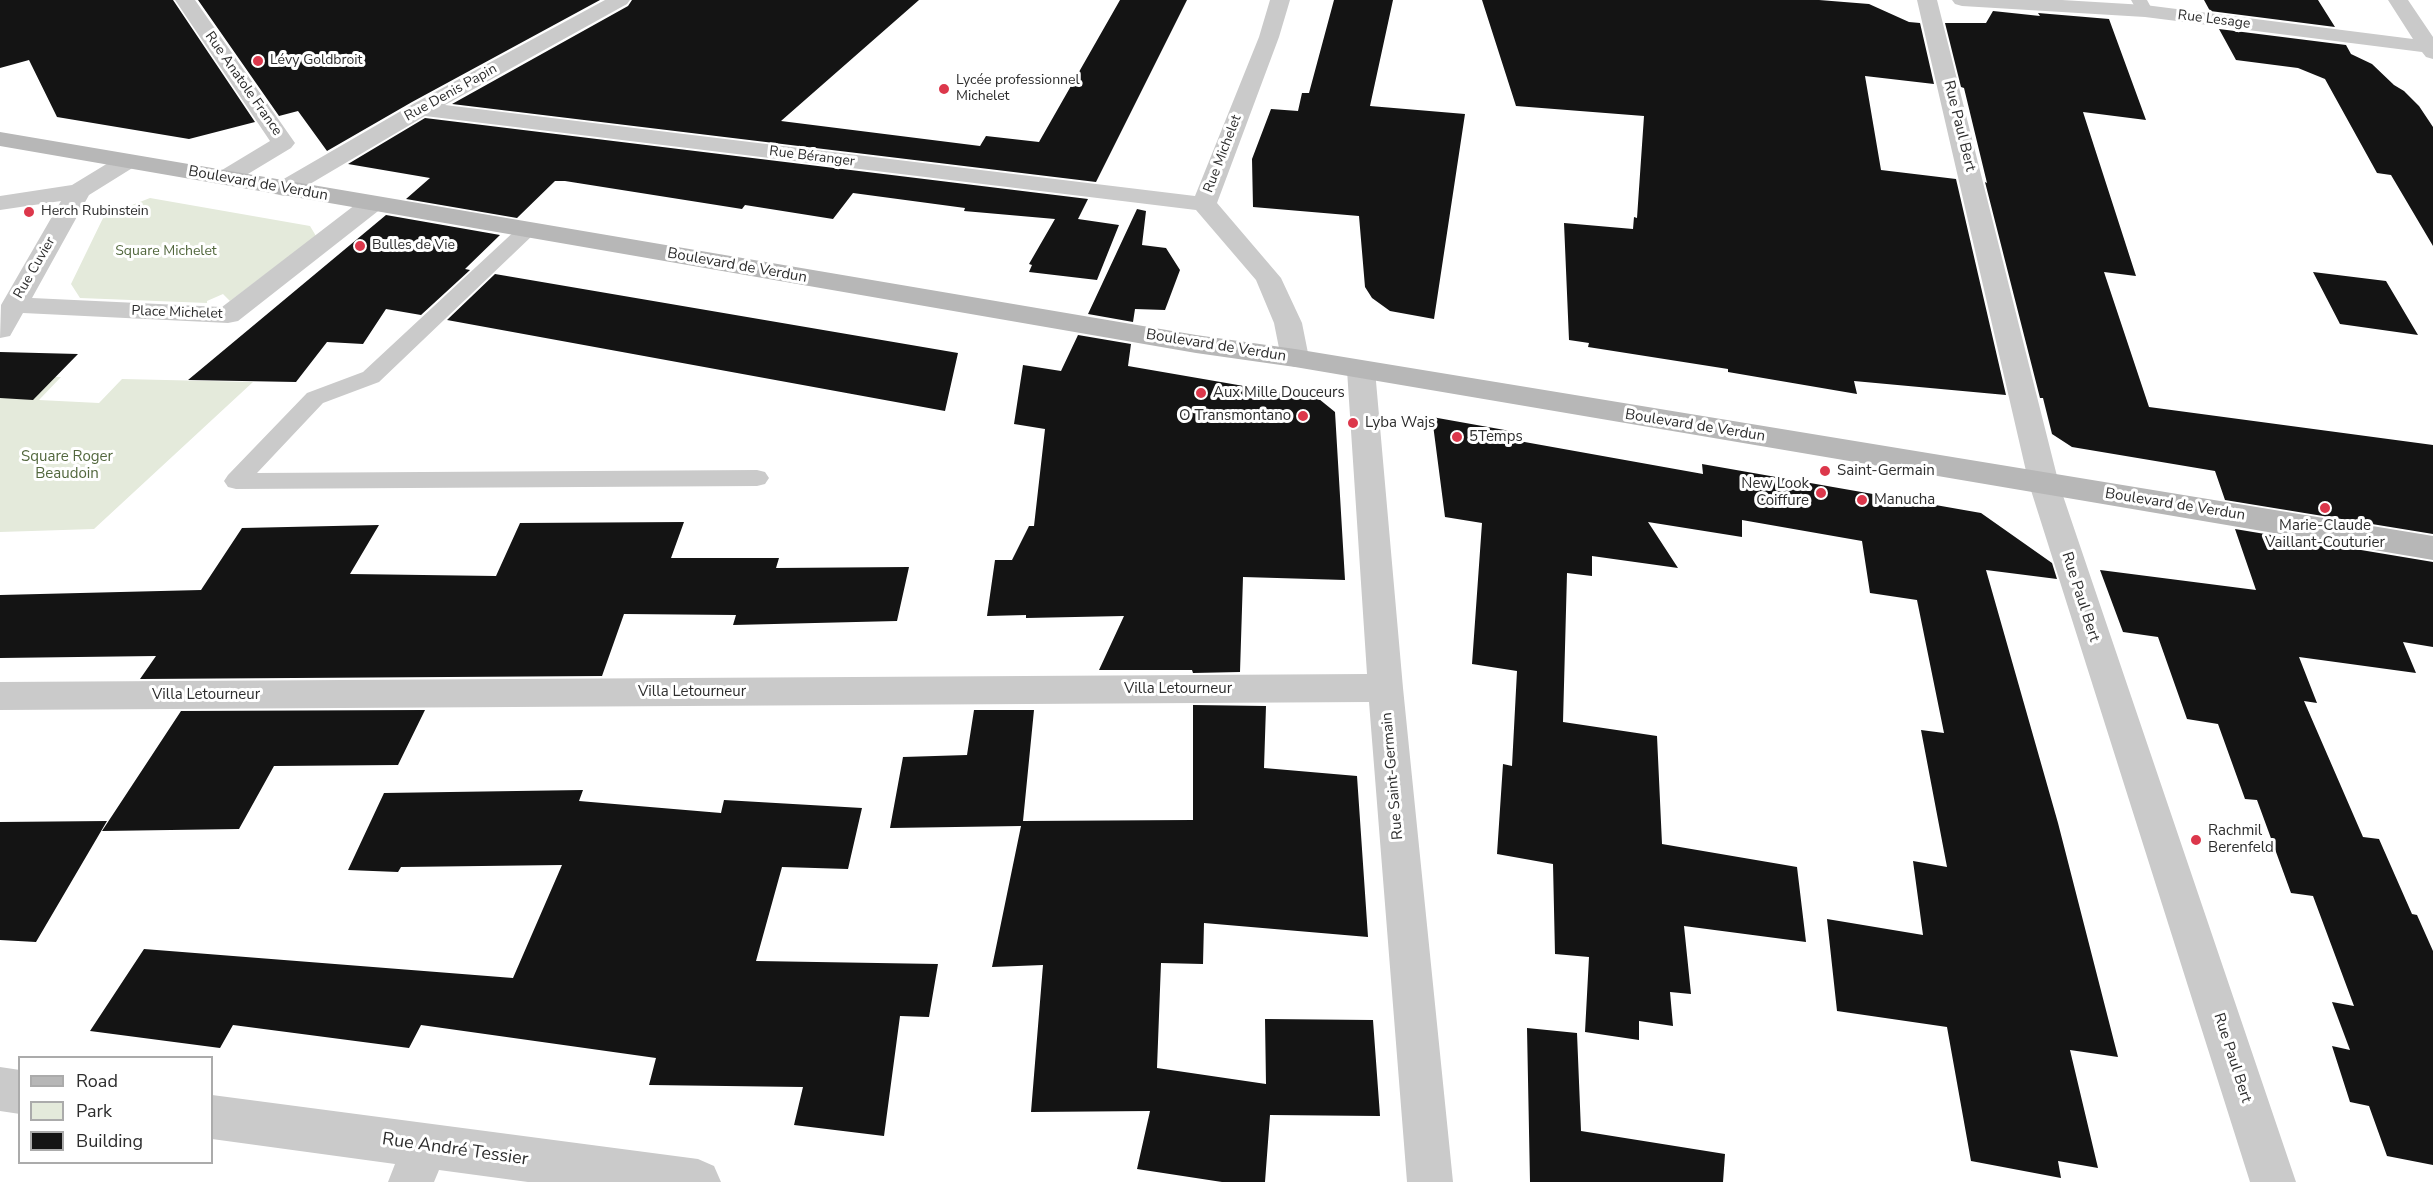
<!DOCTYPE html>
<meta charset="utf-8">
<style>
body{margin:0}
#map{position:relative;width:2433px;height:1182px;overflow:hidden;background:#fff;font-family:"Nunito Sans",sans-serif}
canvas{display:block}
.legend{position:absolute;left:18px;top:1056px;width:195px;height:108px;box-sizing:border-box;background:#fff;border:2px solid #ababab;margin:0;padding:8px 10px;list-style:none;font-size:18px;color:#2d2d2d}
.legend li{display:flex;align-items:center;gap:12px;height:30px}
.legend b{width:30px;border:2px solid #ababab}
</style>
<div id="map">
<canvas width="2433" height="1182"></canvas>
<ul class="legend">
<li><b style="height:8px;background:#b7b7b7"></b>Road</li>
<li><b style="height:16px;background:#e4eadb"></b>Park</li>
<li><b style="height:16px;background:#141414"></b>Building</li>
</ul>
</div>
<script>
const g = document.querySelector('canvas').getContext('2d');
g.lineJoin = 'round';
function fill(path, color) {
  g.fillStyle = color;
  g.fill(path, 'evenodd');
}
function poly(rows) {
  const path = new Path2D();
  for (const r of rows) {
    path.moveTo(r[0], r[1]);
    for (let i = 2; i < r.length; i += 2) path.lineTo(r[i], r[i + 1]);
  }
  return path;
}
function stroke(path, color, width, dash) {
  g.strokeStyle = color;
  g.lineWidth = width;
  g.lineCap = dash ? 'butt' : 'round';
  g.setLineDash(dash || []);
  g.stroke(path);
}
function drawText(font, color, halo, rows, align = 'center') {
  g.font = font + ' "Nunito Sans",sans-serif';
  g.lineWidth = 6;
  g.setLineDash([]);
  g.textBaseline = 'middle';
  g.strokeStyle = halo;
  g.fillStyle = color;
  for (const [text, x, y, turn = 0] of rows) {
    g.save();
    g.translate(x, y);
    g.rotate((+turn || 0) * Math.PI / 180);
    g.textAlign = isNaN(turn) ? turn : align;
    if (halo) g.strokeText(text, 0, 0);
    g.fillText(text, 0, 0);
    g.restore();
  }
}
const green = poly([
 [150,198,310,226,316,236,230,301,223,294,207,301,207,303,80,298,71,284,104,216],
 [3,376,61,377,39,400,99,403,122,379,253,382,94,529,0,532,0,382]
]);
const building = poly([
 [0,0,173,0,255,122,189,139,57,117,29,60,0,68],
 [198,0,600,0,412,102,327,151,298,111,279,116],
 [632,0,919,0,781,121,980,146,986,136,1039,142,1120,0,1187,0,1096,182,452,104,628,6],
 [1334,0,1393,0,1370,106,1465,114,1434,319,1390,311,1372,298,1365,287,1359,216,1253,207,1252,159,1271,109,1298,111,1302,93,1309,93],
 [1482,0,1819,0,1869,4,1909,22,1920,23,1934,84,1865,76,1881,170,1956,179,2006,395,1854,381,1857,394,1728,372,1728,369,1588,347,1589,343,1569,340,1564,223,1633,229,1634,217,1637,218,1644,116,1516,106],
 [2204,0,2318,0,2335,27,2210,11],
 [1993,11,2040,16,2038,13,2109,19,2146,120,2083,112,2136,276,2104,272,2149,407,2433,445,2433,534,2225,500,2215,471,2072,447,2052,434,2043,398,2040,398,1985,182,1987,183,1964,88,1961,87,1945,23,1986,23],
 [2219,29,2346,45,2351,54,2372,64,2394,85,2404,91,2419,106,2433,127,2433,246,2391,175,2377,173,2325,79,2298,68,2236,60],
 [425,118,1088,199,1078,219,1119,225,1097,280,1029,272,1032,265,1029,264,1055,219,964,211,965,208,853,193,833,219,745,205,742,209,565,181,555,181,517,218,406,199,430,178,348,164],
 [1137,209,1146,211,1142,245,1166,248,1180,270,1165,310,1135,309,1133,322,1088,314],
 [386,215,500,235,465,269,470,270,421,315,386,309,363,344,327,342,296,382,188,380],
 [2313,272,2386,281,2418,335,2340,324],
 [495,274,958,353,945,411,447,320],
 [1078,335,1131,344,1128,366,1319,399,1335,412,1345,580,1243,577,1240,672,1193,673,1192,670,1099,670,1124,616,1026,618,1026,615,987,616,995,560,1012,560,1029,526,1034,526,1045,429,1014,424,1023,365,1061,371],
 [0,352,78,354,33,400,0,398],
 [1432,417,1516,432,1519,441,1703,474,1702,464,1981,513,2052,563,2057,579,1986,570,2058,823,2118,1057,2070,1050,2098,1168,2058,1161,2061,1178,1971,1161,1947,1027,1837,1011,1827,919,1923,935,1913,861,1947,867,1921,730,1944,733,1917,600,1870,593,1862,541,1742,520,1742,537,1648,522,1678,568,1592,556,1592,576,1567,573,1563,722,1657,736,1662,844,1797,867,1806,942,1684,926,1691,994,1670,992,1673,1026,1639,1021,1639,1040,1585,1032,1589,957,1555,954,1553,864,1497,854,1503,764,1512,766,1517,671,1472,664,1482,523,1445,517],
 [684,522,671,558,779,558,776,568,909,567,897,621,733,625,736,615,624,614,602,676,140,679,156,656,0,658,0,595,201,590,242,528,379,525,350,574,496,576,520,523],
 [2235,529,2433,562,2433,647,2403,642,2416,673,2299,657,2317,703,2304,701,2363,837,2379,839,2412,914,2417,915,2433,951,2433,1165,2387,1156,2369,1106,2350,1102,2332,1046,2350,1050,2332,1002,2354,1006,2313,896,2291,893,2257,800,2245,799,2218,724,2187,719,2158,637,2123,632,2100,570,2256,590],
 [1193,705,1266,706,1264,768,1357,776,1368,937,1204,923,1203,964,1161,963,1157,1068,1266,1084,1265,1019,1373,1020,1380,1116,1270,1115,1265,1182,1222,1182,1137,1169,1150,1111,1031,1112,1043,965,992,967,1021,826,890,828,903,757,967,755,974,710,1034,710,1023,821,1193,820],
 [425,710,398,765,274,766,239,829,102,831,181,711],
 [583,790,579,801,721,813,724,800,862,808,848,869,782,867,756,961,938,964,929,1017,900,1016,884,1136,794,1125,803,1087,649,1085,656,1058,421,1025,409,1048,233,1025,220,1048,90,1031,144,949,513,978,562,865,401,867,398,872,348,870,384,793],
 [107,821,36,942,0,940,0,822],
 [1527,1028,1577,1033,1581,1131,1725,1154,1723,1182,1530,1182]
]);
const lane = poly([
 [2131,0,2147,0,2153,11,2151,14,2139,14,2131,0],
 [526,225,533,227,536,231,533,235,379,382,323,403,257,473,757,470,765,472,769,478,765,484,757,486,236,489,228,487,224,481,228,475,307,393,363,372,519,227,526,225]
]);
const street = poly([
 [175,0,195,0,295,143,291,148,233,183,225,185,217,183,213,178,217,173,270,141,175,0],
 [605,0,630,0,627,4,445,105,1195,196,1259,37,1270,0,1290,0,1279,37,1217,203,1281,278,1302,323,1309,358,1305,364,1295,367,1285,364,1281,358,1274,323,1256,280,1196,210,425,116,293,194,284,196,275,194,272,189,275,184,413,104,605,0],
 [1917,0,1937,0,2059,484,2296,1182,2250,1182,2029,484,1917,0],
 [1952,0,2062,0,2145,5,2413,39,2388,0,2408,0,2433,37,2433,59,2426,57,2422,52,2145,17,1962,6,1955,4,1952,0],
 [126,155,134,157,138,162,134,167,89,195,32,298,222,307,364,198,373,196,382,198,385,203,382,208,238,321,228,323,23,313,10,336,0,338,1,305,61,201,0,210,0,196,72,185,118,157,126,155],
 [1361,361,1371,364,1375,370,1403,688,1453,1182,1407,1182,1369,702,0,710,0,682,1367,674,1347,370,1351,364,1361,361],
 [0,1067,20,1070,20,1114,0,1111,0,1067],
 [212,1095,698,1159,714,1166,721,1182,528,1182,439,1170,434,1182,388,1182,395,1164,212,1139,212,1095]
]);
const secondary = poly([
 [0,132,1196,335,1295,349,2433,536,2433,560,1295,367,1196,353,0,146,0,132]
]);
const markers = [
 [258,61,6,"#dc374b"],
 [944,89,6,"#dc374b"],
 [29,212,6,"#dc374b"],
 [360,246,6,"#dc374b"],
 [1201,393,6,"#dc374b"],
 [1303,416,6,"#dc374b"],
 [1353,423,6,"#dc374b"],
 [1457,437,6,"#dc374b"],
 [1825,471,6,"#dc374b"],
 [1821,493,6,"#dc374b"],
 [1862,500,6,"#dc374b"],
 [2325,508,6,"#dc374b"],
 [2196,840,6,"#dc374b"]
];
const farStreetnames = [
 ["Rue Lesage",2214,20,7],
 ["Rue Anatole France",243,84,55],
 ["Rue Denis Papin",451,93,-29],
 ["Rue Michelet",1223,154,-69],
 ["Rue Béranger",812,157,7],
 ["Rue Cuvier",35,268,-60],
 ["Place Michelet",177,313,2]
];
const farPoinames = [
 ["Lévy Goldbroit",270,61],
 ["Lycée professionnel",956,81],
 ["Michelet",956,97],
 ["Herch Rubinstein",41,212],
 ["Bulles de Vie",372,246]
];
const farParknames = [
 ["Square Michelet",166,252]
];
const streetNames = [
 ["Rue Paul Bert",1959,126,76],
 ["Boulevard de Verdun",258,184,10],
 ["Boulevard de Verdun",737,266,10],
 ["Boulevard de Verdun",1216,346,9],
 ["Boulevard de Verdun",1695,426,9],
 ["Boulevard de Verdun",2175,505,9],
 ["Rue Paul Bert",2080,597,72],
 ["Villa Letourneur",1178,689],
 ["Villa Letourneur",692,692],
 ["Villa Letourneur",206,695],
 ["Rue Saint-Germain",1393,776,-95],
 ["Rue Paul Bert",2232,1058,72]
];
const poiNames = [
 ["Aux Mille Douceurs",1213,393],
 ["O Transmontano",1291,416,"right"],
 ["Lyba Wajs",1365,423],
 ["5Temps",1469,437],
 ["Saint-Germain",1837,471],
 ["New Look",1809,484,"right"],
 ["Coiffure",1809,501,"right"],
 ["Manucha",1874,500],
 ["Marie-Claude",2325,526,"center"],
 ["Vaillant-Couturier",2325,543,"center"],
 ["Rachmil",2208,831],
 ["Berenfeld",2208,848]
];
const parkNames = [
 ["Square Roger",67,457],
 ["Beaudoin",67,474]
];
const nearStreetnames = [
 ["Rue André Tessier",455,1150,8]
];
fill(green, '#e4eadb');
fill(building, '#141414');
fill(lane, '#cacaca');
fill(street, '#cacaca');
fill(secondary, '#b7b7b7');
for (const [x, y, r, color] of markers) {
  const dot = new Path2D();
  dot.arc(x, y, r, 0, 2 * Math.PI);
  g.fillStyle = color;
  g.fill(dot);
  stroke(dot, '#fff', 2);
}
drawText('14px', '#2d2d2d', '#fff', farStreetnames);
drawText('14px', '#2d2d2d', '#fff', farPoinames, 'left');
drawText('14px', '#52673d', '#fff', farParknames);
drawText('15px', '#2d2d2d', '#fff', streetNames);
drawText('15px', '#2d2d2d', '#fff', poiNames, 'left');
drawText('15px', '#52673d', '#fff', parkNames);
drawText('18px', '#2d2d2d', '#fff', nearStreetnames);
</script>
